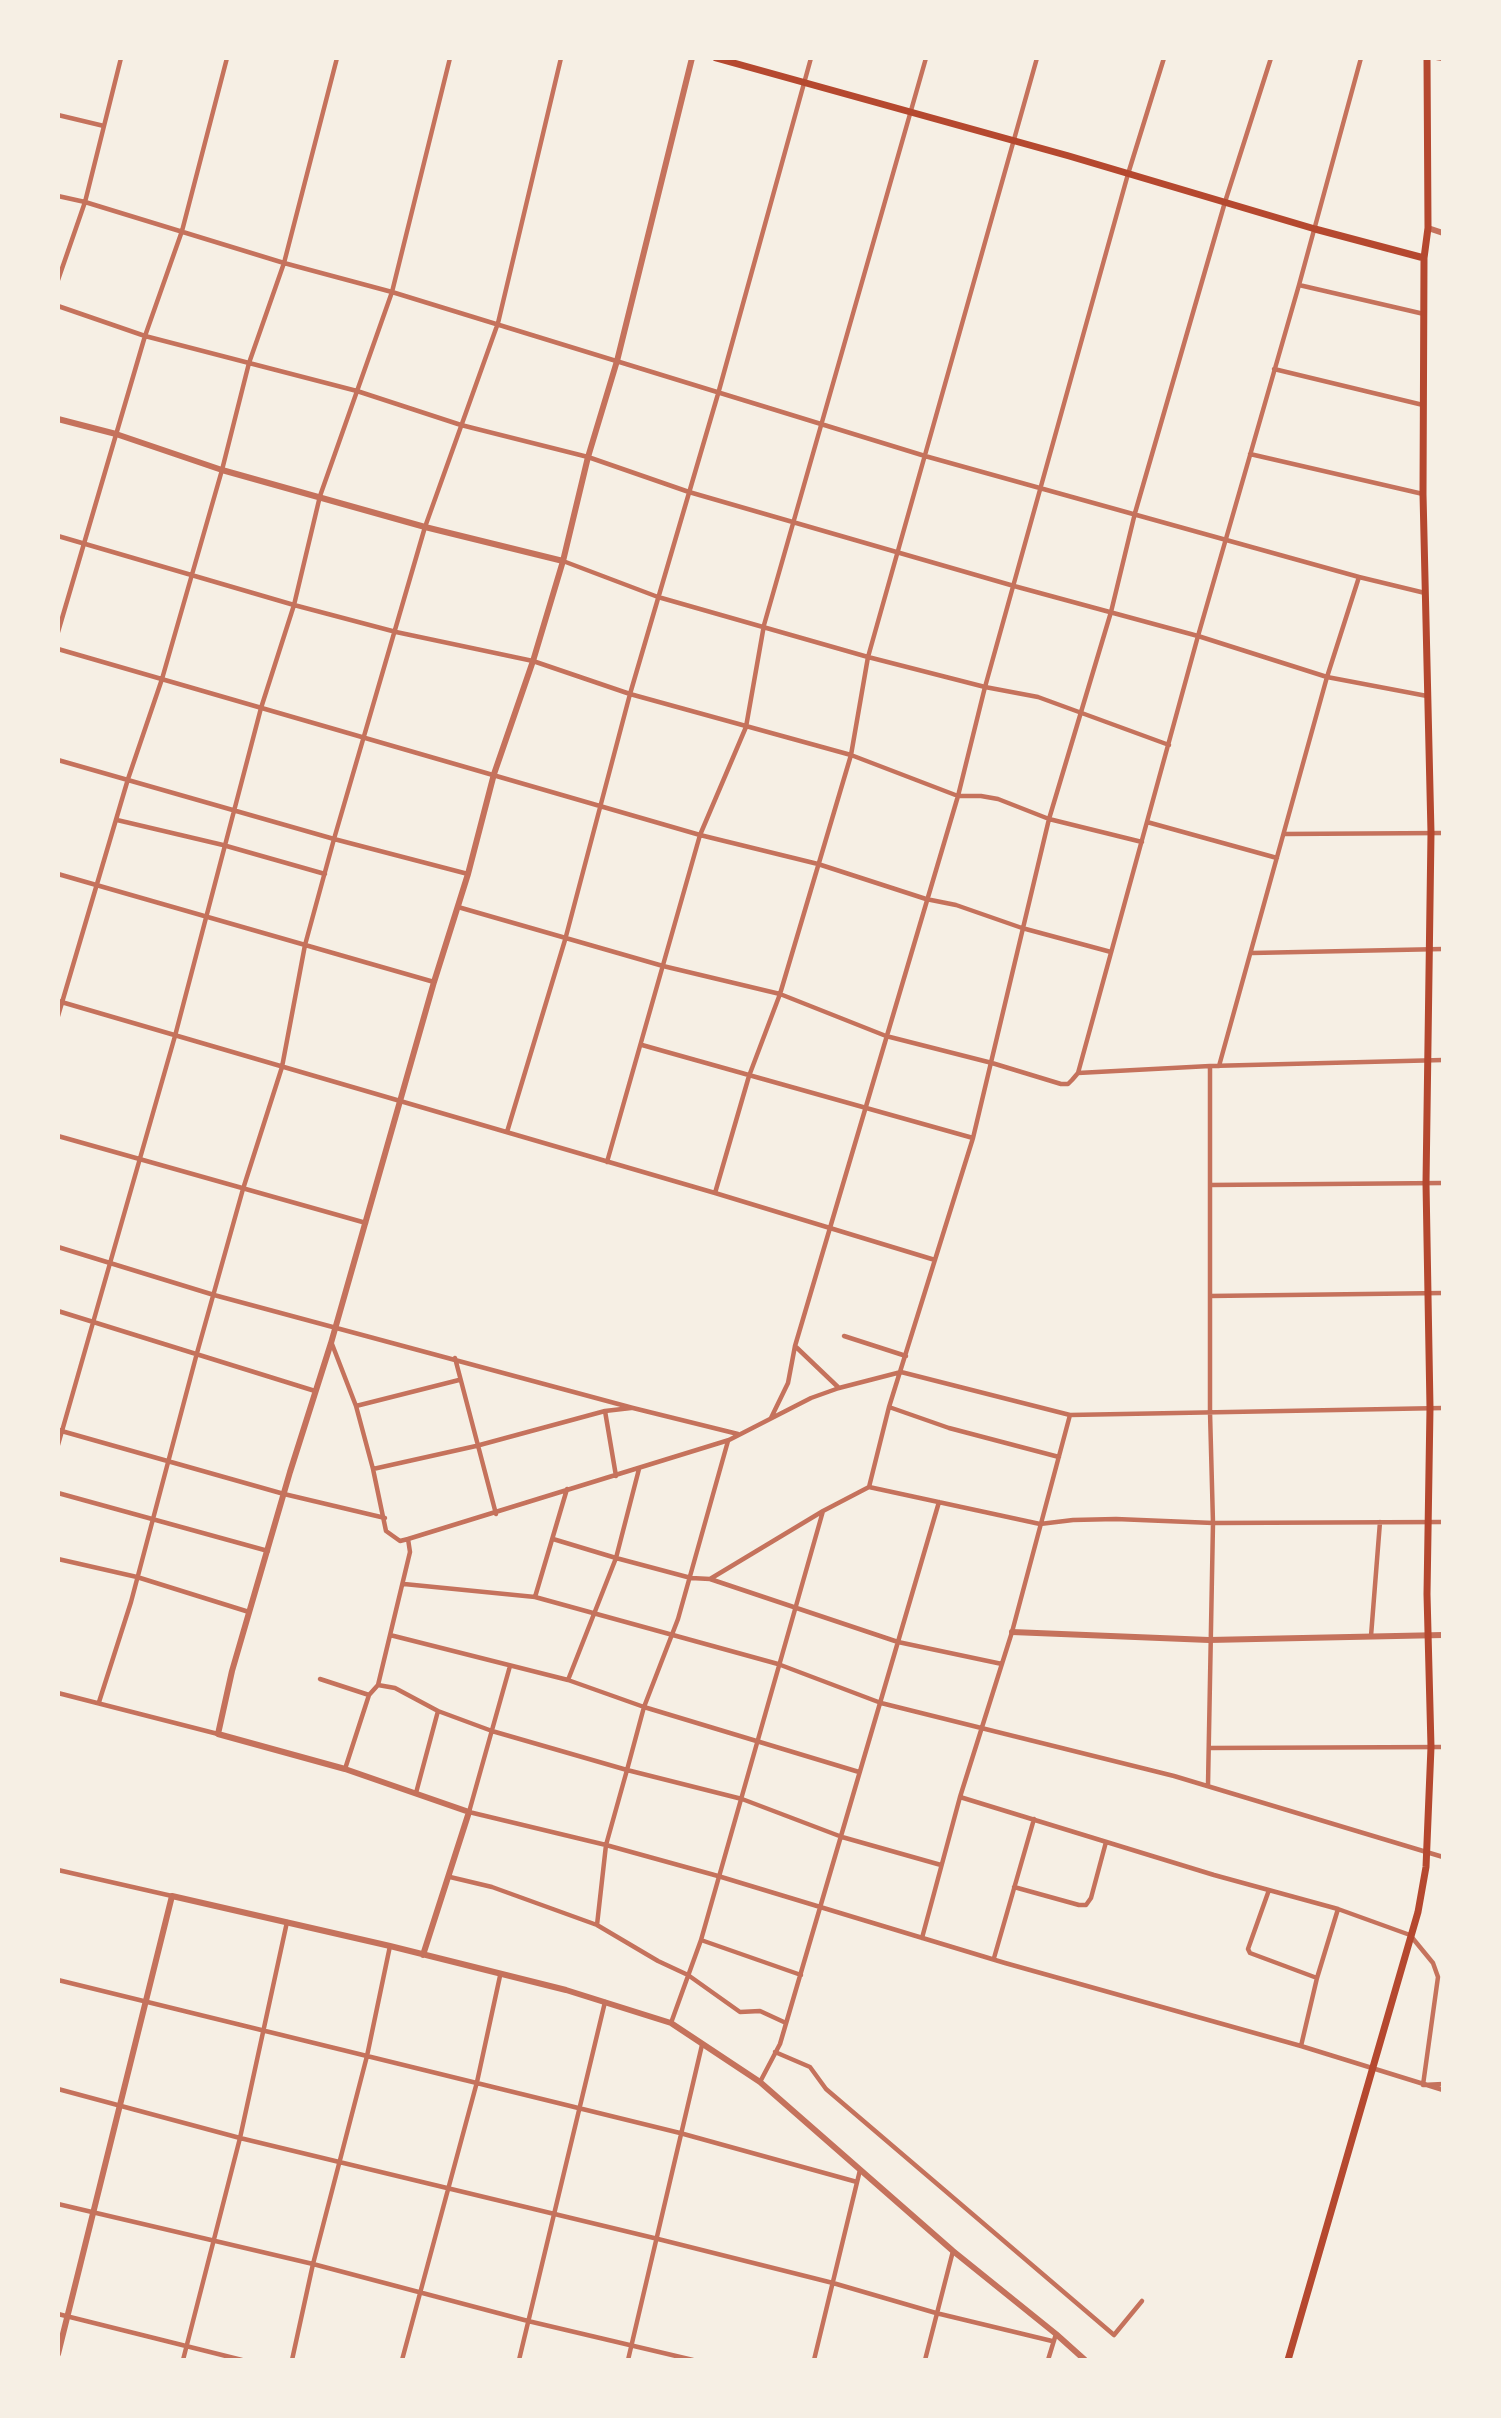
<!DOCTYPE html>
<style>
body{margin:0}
#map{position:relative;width:1501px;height:2418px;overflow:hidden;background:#f6efe4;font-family:Figtree,sans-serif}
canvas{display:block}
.frame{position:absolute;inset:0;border:60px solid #f6efe4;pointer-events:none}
</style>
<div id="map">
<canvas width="1501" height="2418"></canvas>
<div class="frame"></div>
</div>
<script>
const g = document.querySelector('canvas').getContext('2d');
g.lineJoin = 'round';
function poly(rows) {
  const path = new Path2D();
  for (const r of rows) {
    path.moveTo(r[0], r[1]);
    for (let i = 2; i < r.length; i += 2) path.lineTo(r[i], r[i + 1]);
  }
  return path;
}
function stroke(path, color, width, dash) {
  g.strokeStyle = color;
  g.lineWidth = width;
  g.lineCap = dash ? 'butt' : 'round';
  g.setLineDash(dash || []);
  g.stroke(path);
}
const minor = poly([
 [1437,58,1443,59],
 [58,115,104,126],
 [58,196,85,202,284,263,392,292,925,456,1359,577,1425,593],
 [58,280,85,202,121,58],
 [1299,285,1424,314],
 [58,306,145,336,357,391,461,425,588,457,689,492,1014,586,1198,636,1327,677,1427,696],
 [1274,369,1423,405],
 [1250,454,1423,494],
 [58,536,294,605,396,632,533,661,630,694,851,755,958,796,981,796,998,799,1049,819,1142,842],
 [563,561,658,597,868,657,985,687,1038,697,1169,745],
 [58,632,145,336,182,231,227,58],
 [58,649,700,835,818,864,926,899,956,905,1022,928,1111,952],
 [58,760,334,839,468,874],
 [117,820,223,845,325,874],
 [1147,822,1277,858],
 [1284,834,1443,833],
 [58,874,434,982],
 [458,907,663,966,780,994,886,1036,992,1063,1061,1084,1068,1084,1072,1080,1078,1073,1198,636,1299,285,1361,58],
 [1252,953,1443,949],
 [58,1001,715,1193,935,1260],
 [58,1016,128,779,162,679,222,470,249,363,284,263,337,58],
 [642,1045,973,1138],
 [1219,1066,1327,677,1359,577],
 [1078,1073,1210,1066,1443,1060],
 [507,1132,565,940,630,694,718,394,811,58],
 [58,1136,366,1223],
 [607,1162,700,835,746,727,764,625,926,58],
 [1210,1185,1443,1183],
 [715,1193,749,1076,780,994,851,755,868,657,1037,58],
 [58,1247,214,1295,633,1408,738,1434],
 [1210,1296,1443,1293],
 [58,1311,315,1391],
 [844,1336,906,1356],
 [332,1344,356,1406,373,1469,386,1531,400,1541,408,1539,410,1552,378,1685,369,1695,345,1769],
 [795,1346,839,1388],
 [455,1358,496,1514],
 [356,1406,459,1380],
 [889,1407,949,1428,1059,1457],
 [605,1411,616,1476],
 [771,1418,788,1383,795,1346,958,796,985,687,1128,174,1164,58],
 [58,1430,284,1494,385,1518],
 [58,1445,175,1036,261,708,294,605,320,496,392,292,450,58],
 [373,1469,476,1446,605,1411,631,1408],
 [869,1487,889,1407,973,1138,1049,819,1111,612,1135,513,1225,202,1271,58],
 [58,1493,268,1551],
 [408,1539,729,1440,811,1398,839,1388,901,1372,1070,1415,1443,1408],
 [553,1539,616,1558,691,1578,710,1579,898,1642,1002,1664],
 [58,1559,137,1577,249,1612],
 [710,1579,823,1511,869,1487,1040,1524,1073,1520,1116,1519,1213,1523,1443,1522],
 [404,1584,535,1597,778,1664,881,1703,1174,1776,1443,1857],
 [535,1597,567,1489],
 [390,1635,568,1680,644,1707,859,1772],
 [1371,1636,1380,1522],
 [510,1666,469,1812,606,1845,718,1876,1005,1963,1301,2046,1443,2090],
 [320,1679,369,1695],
 [568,1680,616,1558,639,1469],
 [378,1685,395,1688,438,1711],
 [58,1693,218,1734],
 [99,1702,131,1602,197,1353,243,1189,282,1067,305,945,334,839,425,527,498,323,561,58],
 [1210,1748,1443,1747],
 [1208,1785,1213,1523,1210,1412,1210,1066],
 [416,1793,438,1711,492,1731,627,1770,742,1799,842,1837,941,1865],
 [960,1797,1214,1875,1338,1909,1410,1935,1433,1963,1438,1977,1423,2085,1443,2084],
 [58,1870,172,1896],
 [450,1877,492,1887,597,1925,658,1961,688,1975,740,2012,760,2011,786,2023],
 [1014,1887,1079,1905,1086,1905,1091,1898,1106,1842],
 [1269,1890,1248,1949,1250,1953,1317,1978],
 [597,1925,606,1845,627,1770,644,1707,678,1619,728,1441],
 [922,1938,960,1797,1012,1632,1070,1415],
 [701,1940,801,1975],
 [994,1958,1034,1819],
 [58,1980,680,2133,857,2182],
 [671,2023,701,1940,823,1511],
 [1301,2046,1317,1978,1338,1909],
 [775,2052,810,2067,826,2089,1114,2335,1142,2301],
 [760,2082,780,2044,939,1502],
 [58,2089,240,2138,658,2239,833,2283,936,2313,1052,2341],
 [58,2204,313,2264,528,2321,693,2360],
 [58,2314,242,2360],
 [183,2360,240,2138,287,1922],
 [292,2360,313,2264,367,2056,390,1946],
 [402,2360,477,2082,500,1976],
 [519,2360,605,2002],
 [628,2360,702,2045],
 [814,2360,860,2170],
 [925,2360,953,2251],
 [1048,2360,1056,2334]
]);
const tertiary = poly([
 [1428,228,1443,233],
 [58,419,116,434,222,470,425,527,563,561],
 [1012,1632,1209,1640,1443,1635],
 [423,1955,469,1812,345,1769,218,1734,232,1671,290,1472,331,1343,434,982,468,874,494,774,533,661,563,561,588,457,617,361,692,58],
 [58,2354,172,1896,390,1946,566,1990,671,2023,760,2082,953,2251,1056,2334,1085,2360]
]);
const secondary = poly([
 [716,58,1069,156,1315,229,1424,258],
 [1288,2360,1418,1912,1426,1867,1431,1747,1427,1594,1430,1408,1426,1183,1431,833,1423,494,1424,258,1428,228,1427,58]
]);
stroke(minor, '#c5725c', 4.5);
stroke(tertiary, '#c5725c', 6);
stroke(secondary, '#b5482f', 7);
</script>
